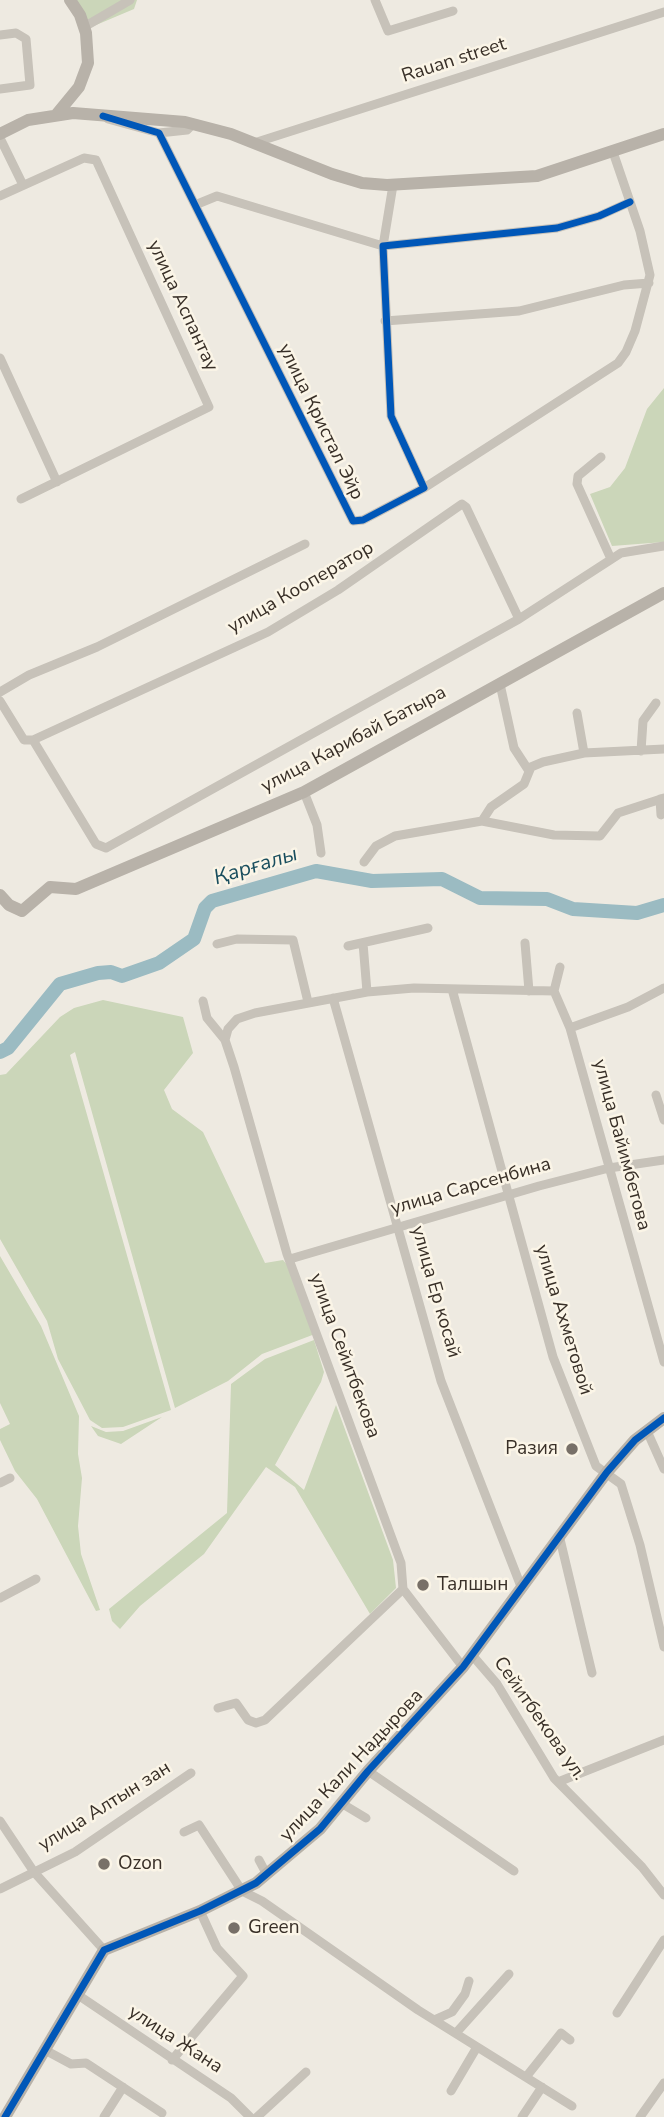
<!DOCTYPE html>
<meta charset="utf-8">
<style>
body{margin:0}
canvas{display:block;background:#eeeae1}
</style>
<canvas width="664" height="2117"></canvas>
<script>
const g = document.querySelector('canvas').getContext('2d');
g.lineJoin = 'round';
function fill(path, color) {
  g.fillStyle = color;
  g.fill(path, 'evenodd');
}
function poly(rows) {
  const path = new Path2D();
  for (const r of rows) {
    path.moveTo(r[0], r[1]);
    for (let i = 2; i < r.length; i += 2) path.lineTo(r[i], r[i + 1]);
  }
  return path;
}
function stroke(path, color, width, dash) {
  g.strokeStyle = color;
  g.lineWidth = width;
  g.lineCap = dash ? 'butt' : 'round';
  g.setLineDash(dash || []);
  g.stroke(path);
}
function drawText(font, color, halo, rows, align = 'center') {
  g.font = font + ' "Nunito Sans",sans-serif';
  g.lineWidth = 5;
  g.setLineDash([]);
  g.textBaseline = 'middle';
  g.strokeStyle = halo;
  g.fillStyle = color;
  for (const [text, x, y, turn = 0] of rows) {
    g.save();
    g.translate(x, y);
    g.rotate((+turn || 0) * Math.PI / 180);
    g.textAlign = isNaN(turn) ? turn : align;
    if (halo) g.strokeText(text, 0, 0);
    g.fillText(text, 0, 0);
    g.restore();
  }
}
const green = poly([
 [75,0,137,0,134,9,89,28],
 [664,388,664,542,612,546,590,494,610,487,625,468,647,409],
 [103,1000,183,1017,193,1053,164,1090,172,1109,203,1132,265,1263,283,1260,291,1269,315,1334,262,1354,228,1381,175,1408,75,1052,70,1055,171,1410,123,1427,102,1428,90,1420,58,1359,47,1321,0,1239,0,1075,6,1074,60,1017,74,1008],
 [0,1256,41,1326,79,1416,78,1454,82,1478,78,1526,81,1554,100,1610,96,1611,37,1499,15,1471,0,1440,0,1429,10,1424,0,1403],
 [314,1340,324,1372,321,1382,275,1465,304,1490,336,1405,393,1560,396,1588,370,1614,295,1487,266,1467,204,1554,140,1606,120,1629,112,1621,109,1609,227,1513,231,1384,265,1359],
 [162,1417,121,1444,98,1436,91,1426,106,1432,123,1431]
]);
const river = poly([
 [0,1052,8,1048,60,984,98,973,111,972,122,976,159,963,194,939,205,908,212,901,316,871,372,881,442,879,480,898,547,899,573,909,637,913,664,905]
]);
const street = poly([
 [375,0,388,31,453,11],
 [84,27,130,0],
 [0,35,16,33,26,39,30,85,0,89],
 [108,119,159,133,353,521,363,520,424,488,391,416,383,246,557,228,599,216,630,202],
 [159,133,187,130,193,124],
 [0,138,23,185],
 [254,143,664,12],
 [0,196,84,158,96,160,209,407,21,499],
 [195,205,217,196,383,246,393,185],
 [385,321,519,311,624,285,649,283],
 [0,358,57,482],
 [601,457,578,476,577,484,611,559],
 [424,488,618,363,626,352,635,331,650,275,640,231,613,152],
 [500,684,514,748,529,771],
 [0,692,29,675,97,647,305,544],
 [0,701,24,740,33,740,268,632,338,590,462,504,466,507,519,619],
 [577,713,584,753],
 [33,740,96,844,106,848,519,619,621,553,664,546],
 [641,751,643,721,656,703],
 [304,792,317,825,321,853],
 [660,799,661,815],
 [482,821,491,807,524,784,531,767,543,762,584,753,664,749],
 [364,862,376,846,395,836,482,821,554,835,600,836,618,813,664,798],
 [363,943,367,992],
 [525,943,529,991],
 [217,944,237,939,293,940,308,1002],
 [348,946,428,928],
 [452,989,553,1357,596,1466,621,1484,640,1545,664,1647],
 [554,991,560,967],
 [333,998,441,1381,522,1589],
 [203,1001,207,1018,225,1040,234,1067,287,1254,401,1563,403,1589,463,1667],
 [570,1028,628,1007,664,988],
 [225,1040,228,1029,237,1019,255,1013,367,992,414,988,554,991,570,1028,664,1362],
 [656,1095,664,1120],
 [290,1259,539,1186,609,1168,664,1160],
 [647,1431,664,1469],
 [0,1483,10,1478],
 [560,1539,592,1673],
 [0,1598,36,1579],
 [472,1655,497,1684,554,1778,642,1867,664,1895],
 [218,1708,236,1703,248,1720,256,1723,265,1720,403,1589],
 [368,1771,514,1871],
 [558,1782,664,1740],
 [341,1803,366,1818],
 [0,1821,34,1872,104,1950],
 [184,1832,199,1825,242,1891,262,1901,418,2010,572,2106],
 [259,1860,267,1875],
 [0,1889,75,1852,191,1773],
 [78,1995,231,2098,250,2117],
 [617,2013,664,1940],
 [434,2020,452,2012,465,1994,469,1981],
 [456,2033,509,1974],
 [45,2050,71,2064,86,2063,162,2113],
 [172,2060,243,1976,217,1948,200,1911],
 [526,2077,561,2033,570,2040],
 [451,2091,477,2047],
 [104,2117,123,2087],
 [257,2117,306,2072],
 [522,2117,542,2087],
 [640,2117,664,2083]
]);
const secondary = poly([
 [56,115,79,87,88,63,86,33,80,15,70,0],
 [0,134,28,120,73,113,185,122,231,134,332,174,362,183,387,185,537,176,664,134],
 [0,895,9,905,22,911,50,887,76,889,304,792,664,593],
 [5,2117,104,1950,200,1911,256,1883,320,1829,368,1771,463,1667,607,1472,635,1440,664,1418]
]);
const cycleway = poly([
 [103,116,159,133,353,521,363,520,424,488,391,416,383,246,557,228,599,216,630,202],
 [5,2117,104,1950,200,1911,256,1883,320,1829,368,1771,463,1667,607,1472,635,1440,664,1418]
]);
const markers = [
 [572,1449,7,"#787068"],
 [423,1585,7,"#787068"],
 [104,1864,7,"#787068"],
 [234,1928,7,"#787068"]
];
const streetNames = [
 ["Rauan street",454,61,-18],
 ["улица Аспантау",182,306,65],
 ["улица Кристал Эйр",320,422,64],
 ["улица Кооператор",301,588,-30],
 ["улица Карибай Батыра",354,740,-28],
 ["улица Байимбетова",621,1145,75],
 ["улица Сарсенбина",471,1187,-16],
 ["улица Ер косай",435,1292,74],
 ["улица Ахметовой",563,1320,73],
 ["улица Сейитбекова",344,1356,70],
 ["Сейитбекова ул.",539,1719,55],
 ["улица Кали Надырова",352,1766,-47],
 ["улица Алтын зан",105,1807,-32],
 ["улица Жана",175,2040,33]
];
const poiNames = [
 ["Разия",558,1449,"right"],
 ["Талшын",437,1585],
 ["Ozon",118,1864],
 ["Green",248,1928]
];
const waterNames = [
 ["Қарғалы",256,867,-17]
];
fill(green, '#cbd6b9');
stroke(river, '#9bbbc2', 14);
stroke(street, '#c7c2b9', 9);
stroke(secondary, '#b8b2a9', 12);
stroke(cycleway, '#0057b8', 7);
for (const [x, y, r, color] of markers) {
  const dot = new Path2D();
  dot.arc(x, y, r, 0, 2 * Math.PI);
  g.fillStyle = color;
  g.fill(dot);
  stroke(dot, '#fbf5e7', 2.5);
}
drawText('19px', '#382f27', '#fbf5e7', streetNames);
drawText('19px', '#382f27', '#fbf5e7', poiNames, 'left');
drawText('italic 21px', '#194e5e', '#fbf5e7', waterNames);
</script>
